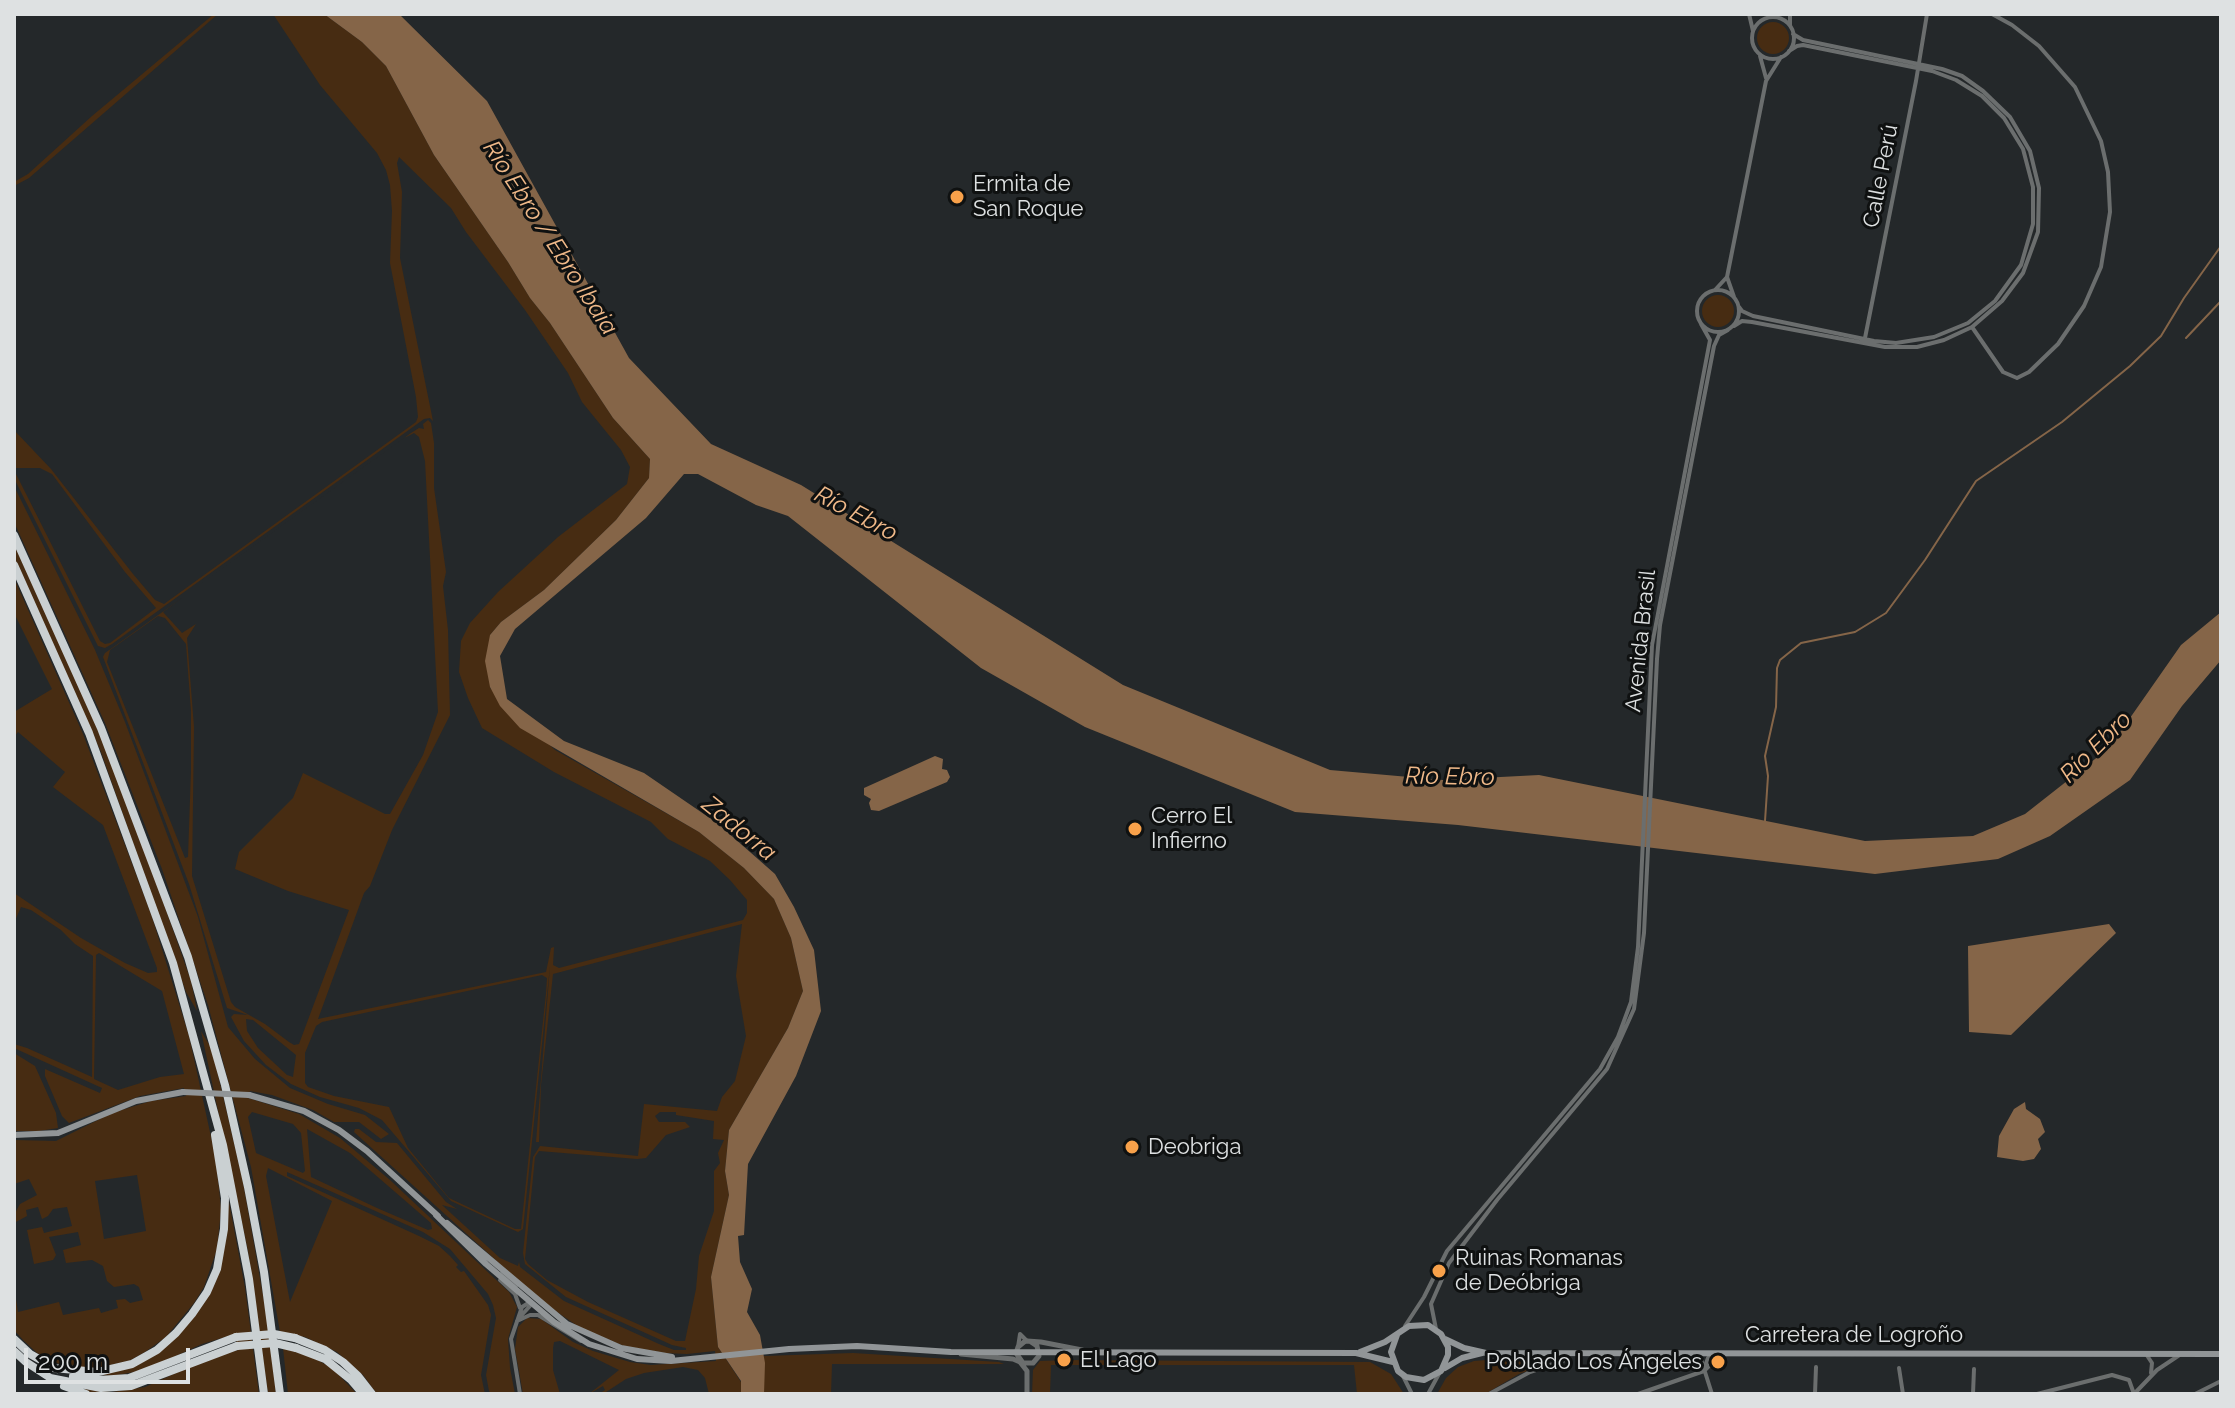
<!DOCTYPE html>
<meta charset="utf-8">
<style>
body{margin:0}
#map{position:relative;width:2235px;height:1408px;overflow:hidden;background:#24282a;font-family:Raleway,sans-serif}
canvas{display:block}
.frame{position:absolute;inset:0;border:16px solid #dee1e2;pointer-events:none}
.scale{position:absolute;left:24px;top:1348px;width:166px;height:36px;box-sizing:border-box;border:4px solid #dee1e2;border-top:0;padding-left:10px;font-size:24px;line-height:28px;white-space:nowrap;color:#dee1e2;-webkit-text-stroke:6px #0f1111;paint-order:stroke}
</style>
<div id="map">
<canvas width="2235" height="1408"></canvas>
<div class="frame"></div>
<div class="scale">200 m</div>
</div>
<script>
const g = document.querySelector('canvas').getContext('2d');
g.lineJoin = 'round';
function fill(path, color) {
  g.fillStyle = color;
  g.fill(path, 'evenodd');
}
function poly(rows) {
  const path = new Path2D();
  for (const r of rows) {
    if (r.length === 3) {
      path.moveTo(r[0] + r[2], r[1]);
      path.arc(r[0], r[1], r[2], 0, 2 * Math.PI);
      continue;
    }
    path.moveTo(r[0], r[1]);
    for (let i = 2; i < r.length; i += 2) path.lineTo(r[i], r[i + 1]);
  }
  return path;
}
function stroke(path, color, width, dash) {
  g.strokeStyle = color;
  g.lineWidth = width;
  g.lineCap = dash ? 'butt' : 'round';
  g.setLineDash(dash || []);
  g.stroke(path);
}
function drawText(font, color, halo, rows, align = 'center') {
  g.font = font + ' Raleway,sans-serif';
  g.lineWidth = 6;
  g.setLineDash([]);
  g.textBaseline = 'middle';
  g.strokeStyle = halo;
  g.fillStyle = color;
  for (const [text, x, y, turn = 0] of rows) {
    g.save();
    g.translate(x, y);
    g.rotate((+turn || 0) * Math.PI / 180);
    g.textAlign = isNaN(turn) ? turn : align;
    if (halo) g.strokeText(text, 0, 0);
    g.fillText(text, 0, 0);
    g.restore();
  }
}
const green = poly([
 [214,14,218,14,29,178,14,186,14,182,28,174,92,116],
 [273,14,324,14,362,42,386,66,434,155,508,262,530,298,550,323,613,418,650,459,649,478,616,520,544,590,501,622,490,635,490,688,555,750,699,832,744,868,774,899,791,938,803,991,788,1028,729,1130,725,1171,729,1195,711,1277,718,1347,741,1382,741,1394,709,1394,705,1378,698,1370,683,1367,644,1373,626,1379,603,1394,599,1394,605,1390,603,1386,589,1394,619,1370,560,1341,554,1342,553,1348,553,1370,560,1394,523,1394,515,1349,518,1327,527,1318,541,1319,573,1342,593,1351,630,1362,651,1365,716,1361,715,1351,687,1354,665,1353,624,1346,582,1329,541,1301,354,1132,355,1129,359,1129,376,1142,397,1143,446,1202,457,1209,442,1205,500,1258,518,1266,519,1262,520,1267,564,1301,659,1344,674,1350,686,1350,686,1348,672,1345,566,1297,525,1264,523,1253,533,1157,540,1146,638,1156,644,1104,717,1111,722,1097,735,1081,746,1036,736,976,742,924,553,974,541,1085,539,1142,536,1142,550,966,523,1229,518,1232,451,1201,382,1120,359,1108,320,1097,291,1084,266,1065,244,1041,231,1017,234,1014,248,1015,227,1008,189,884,103,657,105,653,182,598,163,612,182,633,196,624,187,638,194,727,192,876,231,1002,235,1007,265,1024,289,1042,294,1045,299,1044,349,910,288,891,235,869,239,852,293,798,303,773,385,814,390,814,423,755,438,712,425,461,419,437,414,433,404,438,188,593,411,433,419,428,424,429,423,424,428,420,431,423,434,443,434,488,446,572,443,586,448,630,450,715,392,830,370,886,364,893,318,1019,546,972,551,948,554,947,553,965,559,968,743,920,747,913,747,900,730,880,710,861,668,839,651,822,554,772,482,728,468,698,459,672,461,641,470,623,498,592,558,537,627,484,630,467,621,450,582,402,568,373,525,310,466,232,451,208,399,157,397,163,402,192,400,258,433,421,430,418,424,419,112,644,105,648,98,646,14,478,14,470,100,641,105,644,110,643,156,608,125,572,52,474,40,468,14,468,14,430,51,469,133,574,155,600,164,604,416,422,418,417,416,397,390,263,392,211,390,185,386,170,377,153,320,85],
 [158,616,165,618,186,644,191,711,191,771,188,857,185,858,107,662,110,650],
 [542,975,547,978,546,993,521,1229,515,1229,449,1198,408,1148,389,1107,334,1096,308,1087,305,1083,305,1053,316,1026,322,1022],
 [246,1019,253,1020,296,1055,293,1077,287,1075,258,1048,247,1031],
 [660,1112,676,1112,676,1115,714,1121,713,1139,724,1140,718,1153,720,1163,714,1171,714,1211,699,1256,696,1289,685,1341,676,1341,588,1302,547,1280,528,1264,525,1259,535,1157,539,1151,637,1159,646,1158,666,1135,690,1127,685,1122,659,1122,655,1116],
 [1773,38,16],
 [1718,311,16],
 [14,486,95,650,125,722,198,917,228,1027,255,1059,290,1088,328,1104,365,1115,389,1134,381,1139,359,1122,334,1122,313,1110,272,1095,250,1091,248,1098,299,1114,340,1138,390,1180,509,1292,517,1307,508,1339,510,1368,515,1394,491,1394,489,1391,486,1375,496,1318,493,1305,488,1294,450,1249,423,1232,287,1172,287,1176,419,1236,439,1246,450,1256,458,1265,456,1267,461,1272,464,1271,488,1305,491,1315,481,1375,485,1394,377,1394,363,1375,337,1352,305,1337,280,1332,251,1167,208,1005,162,869,105,723,14,522],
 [252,1112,293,1124,301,1133,305,1171,303,1173,256,1153,248,1117],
 [307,1129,350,1153,431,1223,432,1229,428,1230,377,1208,311,1177],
 [268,1168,332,1201,290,1302,266,1176],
 [14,544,81,688,131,811,191,981,197,1011,186,992,101,752,14,557],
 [14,578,83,734,151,914,189,1036,215,1155,219,1188,221,1210,217,1249,204,1287,194,1303,166,1337,145,1352,129,1361,91,1369,59,1364,37,1353,23,1340,14,1330,14,1286,18,1312,59,1302,63,1315,99,1308,101,1313,118,1308,116,1300,125,1299,130,1303,143,1300,139,1287,134,1284,114,1287,107,1281,103,1266,92,1260,66,1263,63,1250,81,1245,78,1232,49,1237,56,1255,53,1260,34,1264,27,1230,42,1227,44,1233,72,1226,67,1207,53,1209,48,1216,42,1219,38,1207,26,1210,27,1216,14,1223,14,1215,20,1204,37,1195,29,1179,14,1184,14,1140,56,1141,112,1113,151,1101,186,1096,184,1088,140,1096,69,1123,62,1116,45,1076,45,1069,100,1093,102,1088,14,1048,14,1044,27,1048,92,1077,93,956,75,944,61,930,31,910,21,907,14,923,14,893,81,938,125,963,148,973,157,972,157,968,103,825,53,787,65,772,18,732,14,737,14,712,52,689,14,613],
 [99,953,162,991,184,1074,160,1077,118,1090,94,1079,96,955],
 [137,1175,146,1231,104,1239,95,1181],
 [201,1031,210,1046,215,1062,242,1177,269,1329,276,1394,268,1394,248,1251],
 [14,1053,35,1066,56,1113,58,1128,39,1131,14,1131],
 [227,1191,245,1288,259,1394,94,1394,85,1391,85,1389,112,1392,145,1387,207,1359,238,1350,235,1334,202,1344,145,1370,112,1376,100,1375,131,1367,164,1346,215,1278],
 [283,1348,312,1357,332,1368,357,1394,288,1394],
 [853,1353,999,1362,1004,1364,832,1364,831,1394,764,1394,764,1356],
 [1068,1360,1370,1362,1391,1374,1404,1394,1357,1394,1354,1365,1051,1365,1050,1394,1032,1394,1033,1370,1040,1361],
 [1486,1360,1522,1361,1548,1361,1547,1364,1519,1374,1485,1394,1437,1394,1446,1378,1458,1367,1474,1361]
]);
const water = poly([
 [324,14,399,14,487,101,629,358,711,444,801,485,1123,685,1330,770,1443,780,1539,775,1865,841,1973,836,2025,814,2109,748,2181,645,2221,612,2221,660,2182,706,2130,780,2050,836,1998,859,1875,874,1458,825,1295,812,1085,727,981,668,788,516,756,505,698,474,684,474,646,518,515,629,500,656,507,699,564,741,644,773,717,823,775,874,794,907,814,950,821,1011,796,1076,748,1164,744,1235,738,1236,740,1262,752,1289,747,1312,760,1335,765,1363,764,1394,741,1394,741,1381,718,1347,711,1277,729,1195,725,1171,729,1130,788,1028,803,991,791,938,774,899,744,868,699,832,520,728,500,706,490,687,485,661,490,635,501,622,544,590,616,520,649,478,650,459,613,418,550,323,530,298,508,262,434,155,386,66,362,42],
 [935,756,943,759,942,769,947,770,950,777,947,782,879,811,871,810,869,803,871,799,864,795,864,788],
 [2109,924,2116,933,2011,1035,1969,1032,1968,946],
 [2025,1102,2026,1109,2040,1119,2045,1132,2038,1139,2041,1149,2034,1159,2023,1161,1997,1157,1999,1136,2014,1109]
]);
const stream = poly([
 [2186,338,2221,301],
 [1765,821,1768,776,1765,756,1776,707,1777,668,1780,660,1801,643,1855,632,1886,613,1925,560,1976,481,2062,422,2130,366,2161,336,2184,298,2221,246]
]);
const minor = poly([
 [1749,14,1753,31],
 [1790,14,1790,25],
 [1773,38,21],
 [1760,56,1766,78],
 [1718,311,21],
 [1715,290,1727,277],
 [1734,297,1727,277,1766,81,1781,57],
 [1739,307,1742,311,1753,316,1874,341,1896,343,1934,337,1968,323,1995,301,2021,265,2033,224,2033,187,2023,149,2004,118,1982,96,1956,80,1932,71,1803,45,1797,46,1789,51],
 [1734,326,1742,321,1752,322,1885,347,1917,347,1944,340,1972,327,2002,301,2023,273,2038,232,2039,188,2030,151,2010,117,1983,91,1962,76,1942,69,1803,40,1793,34],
 [1972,327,2003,372,2017,378,2029,372,2058,344,2084,306,2101,267,2110,212,2108,172,2101,141,2075,87,2039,46,2012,25,1992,14],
 [1865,338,1916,81,1927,14],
 [502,1273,516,1286],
 [500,1280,515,1294,520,1308],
 [518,1319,530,1306,530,1302],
 [517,1321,530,1315,538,1315,581,1341],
 [1405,1326,1424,1297,1447,1251,1600,1069,1618,1037,1631,1002,1638,947,1652,645,1710,340,1701,324],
 [1436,1329,1431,1304,1449,1263,1497,1200,1607,1069,1634,1009,1644,933,1657,659,1660,625,1714,346,1719,335,1728,330],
 [1018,1347,1020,1334,1027,1341],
 [1699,1353,1712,1394],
 [2146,1354,2152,1363,2151,1373],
 [1899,1368,1903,1394],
 [1704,1369,1708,1358,1712,1353],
 [1403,1376,1412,1394],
 [520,1394,511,1339,522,1307,530,1302],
 [1428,1394,1440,1372],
 [1489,1394,1530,1372,1565,1360,1569,1353],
 [1638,1394,1704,1371,1721,1354],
 [1815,1394,1816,1367],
 [1973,1394,1974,1369],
 [2037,1394,2112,1375,2129,1380,2134,1394],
 [2134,1394,2157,1370,2181,1354],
 [2195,1394,2221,1381]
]);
const tertiary = poly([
 [1031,1342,1037,1346,1039,1356,1033,1363,1023,1363,1016,1353,1018,1347,1024,1342,1027,1341,1041,1342,1082,1350],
 [961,1354,1013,1359,1020,1362,1027,1371],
 [1027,1371,1027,1394]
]);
const secondary = poly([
 [249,1095,304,1111,339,1130,367,1151,438,1216],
 [14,1135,58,1133,136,1101,183,1092],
 [436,1215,486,1264,554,1322,589,1344,637,1359,671,1361,789,1349,857,1346,951,1352,1356,1353,1393,1362],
 [447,1223,567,1324,621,1348,672,1357],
 [1445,1339,1464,1348,1486,1353,2221,1354],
 [1360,1352,1385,1342,1409,1326,1428,1325,1441,1334,1448,1347,1448,1355,1441,1371,1424,1380,1406,1377,1398,1371,1391,1352,1397,1335],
 [1445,1368,1462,1358,1482,1353]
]);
const motorway = poly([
 [14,535,101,728,188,957,225,1085,248,1187,264,1272,280,1394],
 [14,565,89,733,173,963,223,1145,249,1279,264,1394],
 [295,1338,325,1350,343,1362,358,1376,372,1394],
 [14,1339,30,1354,57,1369],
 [296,1348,325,1359,351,1380,363,1394],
 [14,1351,26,1362,52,1379],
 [53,1368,98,1372,132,1364,157,1350,176,1333,192,1314,207,1292,217,1269,224,1229,225,1198,215,1135],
 [73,1376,99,1380,129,1378,236,1337],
 [50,1378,101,1388,131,1386,237,1346],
 [64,1386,86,1394]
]);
const secondaryBridge = poly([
 [183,1092,249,1095]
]);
const motorwayBridge = poly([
 [236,1337,274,1334,295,1338],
 [237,1346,275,1343,296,1348]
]);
const markers = [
 [957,197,8,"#f8a14a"],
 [1135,829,8,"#f8a14a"],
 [1132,1147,8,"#f8a14a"],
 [1439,1271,8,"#f8a14a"],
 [1064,1360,8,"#f8a14a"],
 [1718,1362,8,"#f8a14a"]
];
const streetNames = [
 ["Calle Perú",1881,176,-79],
 ["Avenida Brasil",1641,641,-84],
 ["Carretera de Logroño",1854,1335]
];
const poiNames = [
 ["Ermita de",973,184],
 ["San Roque",973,209],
 ["Cerro El",1151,816],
 ["Infierno",1151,841],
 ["Deobriga",1148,1147],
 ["Ruinas Romanas",1455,1258],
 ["de Deóbriga",1455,1283],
 ["El Lago",1080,1360],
 ["Poblado Los Ángeles",1702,1362,"right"]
];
const waterNames = [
 ["Río Ebro / Ebro Ibaia",550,238,57],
 ["Río Ebro",856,514,28],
 ["Río Ebro",2096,747,-45],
 ["Río Ebro",1450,777,1],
 ["Zadorra",739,829,39]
];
fill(green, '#472c12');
fill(water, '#856548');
stroke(stream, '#856548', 2);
stroke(minor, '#6b6e6e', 4);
stroke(tertiary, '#6b6e6e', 5);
stroke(secondary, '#919597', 6);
stroke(motorway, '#cad0d2', 8);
stroke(secondaryBridge, '#919597', 6);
stroke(motorwayBridge, '#cad0d2', 8);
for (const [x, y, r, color] of markers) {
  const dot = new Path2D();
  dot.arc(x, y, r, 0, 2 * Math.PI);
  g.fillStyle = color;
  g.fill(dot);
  stroke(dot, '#0f1111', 3);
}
drawText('22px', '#dee1e2', '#0f1111', streetNames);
drawText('22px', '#dee1e2', '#0f1111', poiNames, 'left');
drawText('italic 24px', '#f0b989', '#0f1111', waterNames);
</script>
